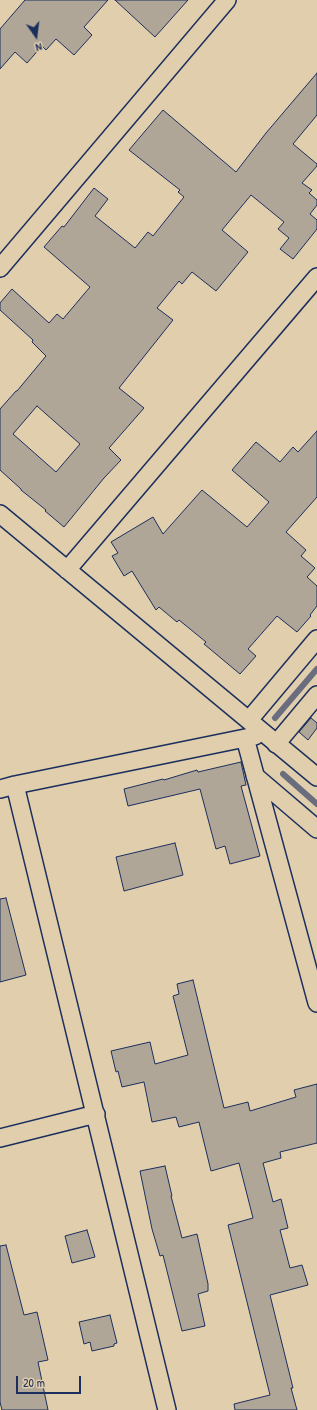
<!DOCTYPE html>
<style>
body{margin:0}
#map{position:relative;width:317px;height:1410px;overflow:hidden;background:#e1ceac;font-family:"Patrick Hand",sans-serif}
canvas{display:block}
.north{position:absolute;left:16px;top:16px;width:40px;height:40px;-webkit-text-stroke:3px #e1ceac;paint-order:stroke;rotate:166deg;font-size:11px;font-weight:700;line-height:16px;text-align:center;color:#1b2f5e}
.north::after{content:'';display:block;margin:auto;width:14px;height:18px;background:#1b2f5e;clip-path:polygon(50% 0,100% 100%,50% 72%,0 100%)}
.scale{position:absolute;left:16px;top:1376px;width:65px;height:18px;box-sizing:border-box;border:2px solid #1b2f5e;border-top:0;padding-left:5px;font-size:12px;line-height:14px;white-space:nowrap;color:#1b2f5e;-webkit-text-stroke:3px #e1ceac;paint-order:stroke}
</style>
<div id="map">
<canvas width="317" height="1410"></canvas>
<div class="north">N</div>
<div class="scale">20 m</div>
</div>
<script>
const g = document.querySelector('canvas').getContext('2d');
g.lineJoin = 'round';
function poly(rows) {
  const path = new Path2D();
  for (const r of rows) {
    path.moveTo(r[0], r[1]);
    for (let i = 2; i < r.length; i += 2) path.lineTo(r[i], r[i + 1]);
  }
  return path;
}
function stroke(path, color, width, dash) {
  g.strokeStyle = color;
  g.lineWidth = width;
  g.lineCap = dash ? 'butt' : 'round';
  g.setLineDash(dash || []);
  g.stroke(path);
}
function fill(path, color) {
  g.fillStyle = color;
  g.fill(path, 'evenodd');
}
const stream = poly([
 [275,718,317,669],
 [283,774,317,804]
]);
const building = poly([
 [25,0,108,0,84,27,92,35,74,55,56,39,46,50,42,46,27,63,15,52,0,69,0,29,25,0],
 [115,0,188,0,155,37,115,0],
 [317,73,317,115,293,144,317,164,317,166,302,183,312,190,309,193,317,200,317,205,310,214,317,220,317,229,293,259,280,249,289,238,278,229,284,222,251,195,222,230,248,252,216,291,192,272,182,284,179,281,157,308,173,320,119,388,144,408,109,448,121,460,104,478,64,527,45,511,46,510,21,490,21,489,0,470,0,409,16,391,17,391,46,356,32,342,33,340,0,310,0,303,12,289,49,323,57,314,63,319,90,287,44,247,62,226,64,227,94,188,108,199,95,216,135,248,148,232,153,236,184,197,178,192,180,190,129,150,163,110,236,172,266,133,317,73],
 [37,406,80,444,56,472,13,434,37,406],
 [317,431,317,497,286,532,306,550,301,556,315,568,307,577,317,586,317,606,310,615,311,616,297,632,277,616,248,649,256,656,240,674,204,644,206,642,179,620,177,622,159,607,156,610,132,571,124,576,112,556,118,553,111,542,153,517,163,534,202,490,247,527,269,502,232,470,256,442,280,462,293,447,298,452,317,431],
 [311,718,317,723,317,728,308,740,299,732,311,718],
 [241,762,246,785,241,786,260,856,230,864,225,846,216,849,200,789,128,806,124,789,163,779,164,780,197,770,198,772,241,762],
 [175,843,183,875,124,891,116,857,175,843],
 [6,898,26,975,0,982,0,899,6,898],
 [193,980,224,1108,248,1102,250,1111,296,1097,294,1090,317,1084,317,1143,280,1152,281,1158,263,1163,273,1202,281,1199,288,1228,280,1230,290,1268,302,1265,308,1285,270,1295,293,1388,291,1388,297,1410,235,1410,234,1404,270,1395,228,1225,253,1218,239,1163,211,1171,199,1122,179,1127,176,1117,152,1122,144,1082,122,1087,118,1071,116,1072,111,1051,150,1042,155,1064,188,1055,173,996,179,994,177,984,193,980],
 [165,1166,172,1196,171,1196,182,1238,197,1234,208,1284,208,1291,198,1294,205,1326,182,1331,163,1255,160,1256,152,1229,140,1171,165,1166],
 [87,1230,95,1257,72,1263,65,1236,87,1230],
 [6,1245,24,1315,37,1312,48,1360,38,1362,48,1410,2,1410,0,1402,0,1246,6,1245],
 [110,1315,117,1343,114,1344,114,1346,92,1351,90,1342,84,1344,79,1322,110,1315]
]);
const minor = poly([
 [0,268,227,0],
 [0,514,317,777],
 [67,570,317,277],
 [249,720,317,639],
 [245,738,317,1003],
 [276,744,317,695],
 [255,776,317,829],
 [15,785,167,1410],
 [0,789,15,785,255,736],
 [0,1138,96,1114]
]);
stroke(stream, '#6a6d7d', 6);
fill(building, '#b0a698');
stroke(building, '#1b2f5e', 1);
stroke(minor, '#1b2f5e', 20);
stroke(minor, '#e1ceac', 17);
</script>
